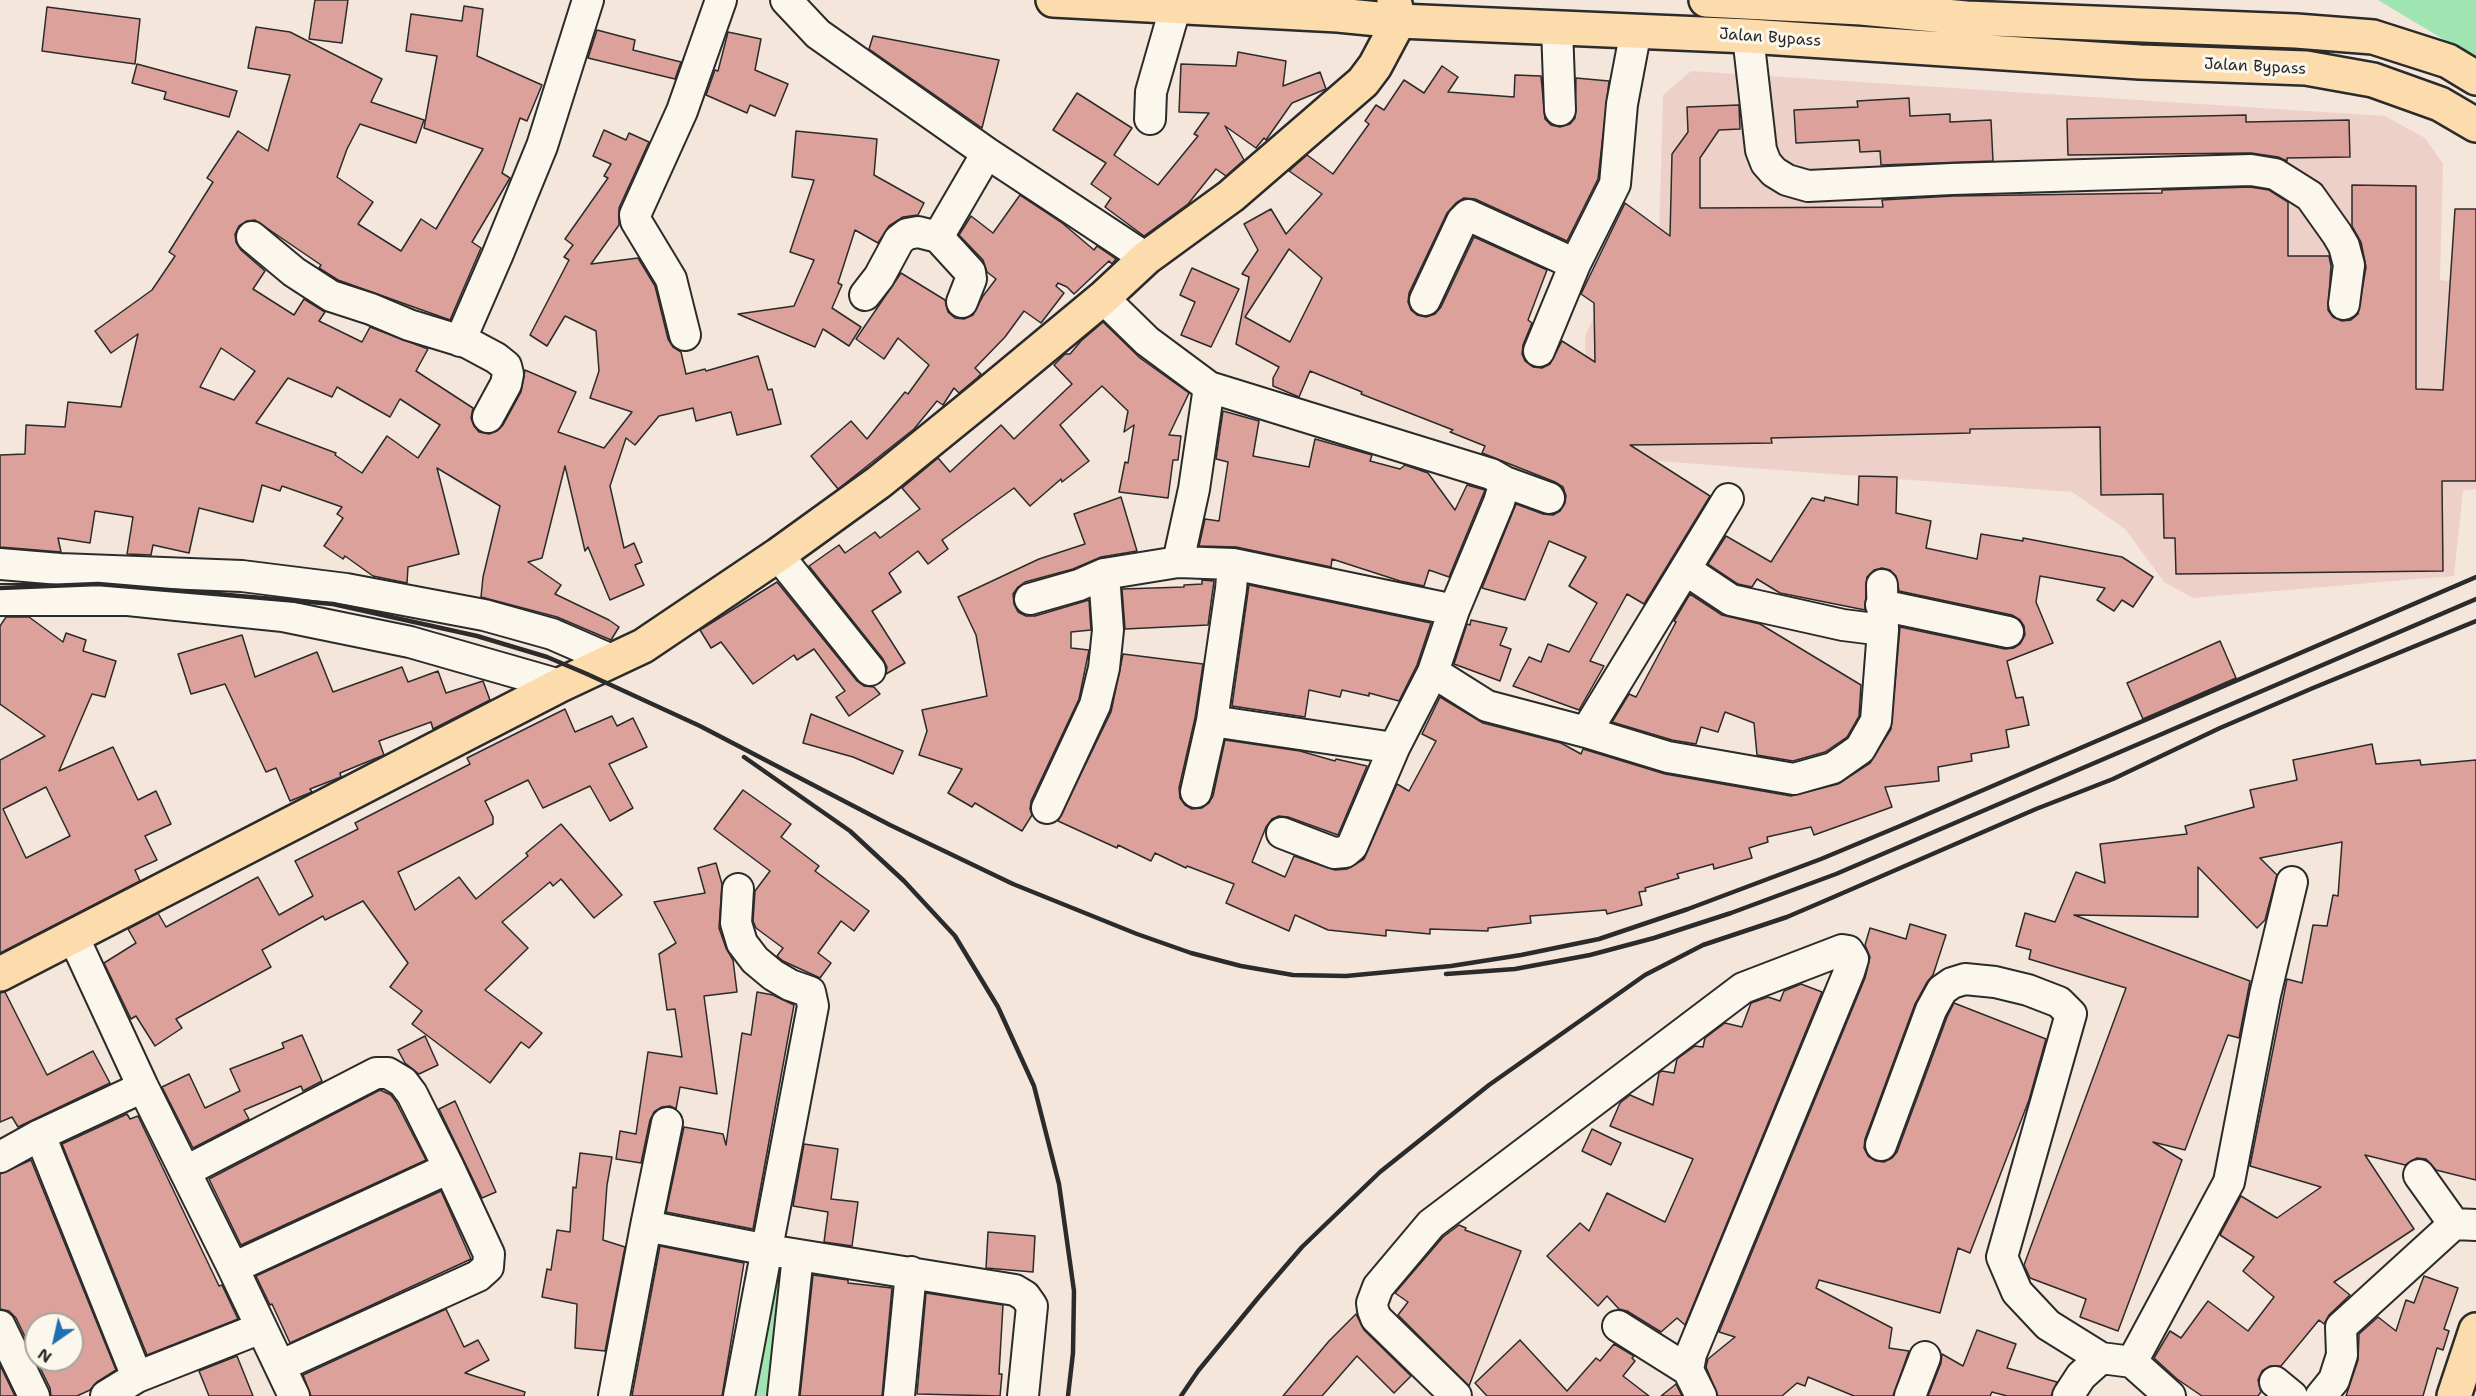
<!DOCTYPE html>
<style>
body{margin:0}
#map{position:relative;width:2476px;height:1396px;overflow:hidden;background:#f5e6dc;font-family:"Shantell Sans",sans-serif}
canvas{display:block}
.north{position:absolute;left:24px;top:1312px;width:60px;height:60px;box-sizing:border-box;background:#fbf7ec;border:2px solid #a8a59f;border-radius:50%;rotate:214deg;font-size:16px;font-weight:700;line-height:24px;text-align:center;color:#2b2b2b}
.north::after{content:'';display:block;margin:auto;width:21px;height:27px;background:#1f6fb2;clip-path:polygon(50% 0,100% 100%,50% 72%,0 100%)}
</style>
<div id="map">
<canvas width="2476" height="1396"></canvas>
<div class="north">N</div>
</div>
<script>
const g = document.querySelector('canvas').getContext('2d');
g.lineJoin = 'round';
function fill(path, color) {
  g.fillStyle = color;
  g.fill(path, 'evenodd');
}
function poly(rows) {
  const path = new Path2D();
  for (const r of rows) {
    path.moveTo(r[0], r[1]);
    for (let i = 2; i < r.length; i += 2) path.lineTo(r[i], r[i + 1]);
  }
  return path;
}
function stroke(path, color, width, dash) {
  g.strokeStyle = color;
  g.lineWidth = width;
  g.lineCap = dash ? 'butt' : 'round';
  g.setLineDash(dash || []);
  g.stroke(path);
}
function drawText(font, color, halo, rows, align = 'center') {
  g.font = font + ' "Shantell Sans",sans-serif';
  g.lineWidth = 6;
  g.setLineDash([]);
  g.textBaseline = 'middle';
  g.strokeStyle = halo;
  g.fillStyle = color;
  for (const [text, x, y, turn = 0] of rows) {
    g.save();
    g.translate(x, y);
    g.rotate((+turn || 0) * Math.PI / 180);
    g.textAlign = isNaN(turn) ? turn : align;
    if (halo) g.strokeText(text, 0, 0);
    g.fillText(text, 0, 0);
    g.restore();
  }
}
const built = poly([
 [1691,71,2385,116,2425,138,2443,164,2440,280,2476,284,2476,489,2463,490,2454,576,2193,598,2164,582,2125,529,2072,492,1617,458,1588,438,1585,336,1595,315,1657,308,1663,95]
]);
const green = poly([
 [2378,0,2476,0,2476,59],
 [774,1261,788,1268,780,1396,749,1396]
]);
const building = poly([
 [315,0,348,0,342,43,309,39,315,0],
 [464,6,483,9,477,56,542,85,527,121,520,118,502,173,510,178,472,242,481,248,450,320,338,280,319,268,321,265,255,220,247,221,239,226,235,234,236,242,241,250,265,271,253,289,294,315,304,299,325,312,319,321,362,342,370,327,428,349,416,371,473,408,471,418,474,426,479,432,489,434,497,431,503,425,521,392,525,370,576,392,558,432,604,448,632,412,590,398,599,371,596,331,565,316,547,346,530,335,569,260,564,257,573,245,565,239,608,178,604,176,611,164,593,156,604,130,626,140,629,133,649,142,619,208,619,225,591,264,638,258,655,286,668,339,673,347,681,352,686,374,705,369,706,371,758,356,768,390,772,389,781,424,737,435,731,412,696,421,693,408,659,416,635,445,626,438,610,486,624,548,634,543,642,562,635,565,644,585,610,600,588,547,585,551,565,466,542,558,528,562,561,585,555,594,609,620,619,627,611,640,557,617,481,597,483,577,500,506,437,468,459,554,408,567,407,583,373,576,345,556,343,559,324,546,343,518,337,514,342,507,282,486,280,491,262,485,253,522,199,508,189,553,153,545,151,555,127,554,133,517,95,511,90,543,58,538,61,552,0,547,0,455,25,454,26,425,65,427,68,402,121,407,138,334,111,353,95,331,152,290,175,256,169,252,213,182,207,178,238,131,268,151,290,75,248,68,256,27,290,32,382,79,371,102,424,120,416,143,360,124,347,149,337,177,373,202,358,224,401,251,421,219,436,229,483,149,424,128,437,56,406,51,411,14,462,21,464,6],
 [221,348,255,371,234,400,200,387,221,348],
 [288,378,332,397,337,387,390,417,400,399,440,425,418,458,387,436,362,473,335,455,336,453,256,423,288,378],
 [47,7,140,19,135,64,42,51,47,7],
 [597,30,635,40,633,50,681,62,675,79,588,58,597,30],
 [728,32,761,39,755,70,788,84,775,116,750,105,747,113,706,95,715,70,718,71,728,32],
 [873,36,999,60,982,128,869,49,873,36],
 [1238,52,1286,61,1283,86,1320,72,1326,89,1292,103,1266,140,1264,138,1256,148,1225,126,1244,160,1226,176,1216,169,1188,204,1144,236,1105,207,1111,198,1091,184,1106,163,1053,130,1077,93,1132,128,1114,155,1158,185,1198,136,1194,134,1209,113,1179,112,1181,64,1236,66,1238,52],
 [137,64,237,91,229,117,164,99,166,92,132,83,137,64],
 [1442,66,1458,77,1448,92,1514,97,1515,75,1541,76,1545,119,1551,125,1560,127,1570,124,1575,118,1576,78,1609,81,1598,179,1567,241,1475,199,1464,198,1456,203,1447,213,1409,293,1408,302,1411,310,1417,315,1426,317,1435,314,1441,307,1474,237,1547,270,1528,320,1532,323,1523,345,1522,354,1525,361,1533,367,1542,368,1550,364,1562,341,1595,362,1594,303,1581,294,1625,203,1670,236,1672,154,1688,132,1687,107,1739,105,1740,129,1719,130,1700,158,1700,208,1883,207,1882,200,1953,196,2162,193,2162,190,2250,187,2269,190,2288,202,2288,256,2329,256,2331,266,2328,310,2333,317,2342,321,2351,320,2358,314,2366,267,2361,242,2352,226,2352,185,2416,186,2416,389,2443,390,2455,209,2476,209,2476,481,2442,481,2443,571,2176,574,2175,538,2164,538,2163,494,2101,495,2100,427,1970,429,1970,433,1771,438,1772,443,1630,445,1710,496,1644,604,1627,594,1590,661,1604,666,1579,710,1513,686,1529,657,1541,662,1548,644,1569,652,1597,603,1569,586,1586,557,1549,541,1525,600,1482,588,1516,504,1543,514,1553,515,1560,511,1565,503,1566,496,1563,487,1555,482,1482,453,1485,446,1450,432,1453,430,1361,394,1362,392,1310,371,1299,397,1292,394,1273,386,1273,378,1279,367,1236,344,1249,277,1242,274,1258,250,1244,224,1271,209,1286,234,1322,194,1289,171,1307,155,1333,174,1369,124,1365,121,1376,105,1384,110,1404,80,1424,93,1442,66],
 [1289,249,1322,278,1290,342,1245,317,1289,249],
 [1909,98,1910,116,1950,114,1950,122,1991,120,1993,161,1881,165,1880,151,1860,152,1859,140,1796,143,1794,110,1858,107,1857,101,1909,98],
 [2246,115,2246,122,2349,120,2350,157,2287,158,2287,161,2278,157,2251,153,2068,155,2067,119,2246,115],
 [796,131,877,139,874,175,924,203,918,215,903,217,889,226,878,243,855,230,838,283,842,285,832,308,861,327,849,346,823,329,815,347,738,314,794,306,814,260,790,252,814,180,792,177,796,131],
 [1020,195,1061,222,1094,250,1097,246,1116,259,1112,264,1109,261,1074,294,1067,287,1058,283,1056,286,1064,293,1041,323,1024,311,1005,337,975,368,981,374,977,378,959,393,954,388,943,405,937,401,914,429,838,489,811,456,851,421,867,439,905,392,908,394,929,365,898,338,884,359,856,339,901,273,945,300,948,312,955,318,964,319,973,315,983,296,996,279,987,272,983,260,959,235,971,216,993,233,1020,195],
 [1192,268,1239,289,1211,347,1181,335,1195,302,1180,295,1192,268],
 [1103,322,1140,358,1189,393,1169,435,1181,436,1178,460,1173,460,1168,498,1119,492,1125,462,1128,463,1134,425,1124,432,1128,411,1102,386,1060,425,1089,461,1062,482,1061,479,1030,506,1014,488,942,540,948,549,928,564,918,551,889,573,901,592,872,611,905,663,886,674,887,667,883,659,809,566,839,545,845,553,875,532,880,538,920,509,902,488,938,458,950,472,1001,425,1014,439,1072,384,1054,365,1065,354,1070,354,1081,341,1103,322],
 [1223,411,1259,421,1253,456,1309,467,1315,439,1372,455,1370,461,1400,469,1405,465,1428,473,1455,510,1467,485,1485,490,1449,577,1429,570,1424,586,1400,581,1332,559,1331,567,1236,547,1199,546,1205,519,1219,521,1228,462,1216,459,1223,411],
 [1859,476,1897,477,1896,513,1931,521,1926,548,1977,559,1981,534,2023,541,2023,538,2122,557,2153,577,2133,607,2122,600,2114,611,2097,600,2105,588,2040,576,2036,602,2053,643,2007,661,2016,698,2023,697,2029,725,2006,730,2009,747,1971,754,1972,761,1938,767,1939,781,1885,787,1892,807,1814,835,1811,827,1767,837,1768,842,1749,848,1752,858,1714,869,1713,864,1677,874,1679,878,1645,888,1646,891,1639,892,1642,905,1607,914,1606,910,1530,916,1531,923,1488,928,1488,931,1430,929,1430,934,1386,930,1386,936,1328,930,1295,915,1289,931,1226,903,1234,884,1187,866,1186,868,1155,853,1151,861,1118,845,1117,848,1058,821,1111,712,1123,654,1203,664,1195,718,1179,788,1180,798,1185,805,1192,809,1202,808,1209,803,1213,796,1225,740,1300,751,1335,761,1336,759,1367,766,1338,835,1288,817,1279,816,1272,819,1266,827,1252,862,1285,877,1294,856,1335,870,1347,869,1364,859,1397,784,1409,791,1436,741,1422,734,1440,697,1483,723,1561,743,1581,754,1583,749,1665,774,1791,796,1838,784,1870,763,1891,729,1900,627,2005,649,2014,648,2020,644,2025,635,2024,626,2020,620,2012,615,1899,591,1896,576,1890,570,1882,568,1874,570,1867,577,1865,610,1780,593,1757,579,1752,587,1738,584,1708,564,1726,536,1771,562,1812,498,1824,501,1825,497,1858,505,1859,476],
 [1121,497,1137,551,1101,557,1073,569,1025,582,1018,587,1013,594,1014,604,1018,612,1026,616,1035,616,1089,600,1091,630,1071,632,1071,648,1089,650,1079,699,1031,801,1030,809,1032,815,1022,831,975,803,972,807,948,793,962,769,919,755,927,731,922,710,987,696,976,635,958,597,1039,559,1085,544,1074,514,1121,497],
 [1202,580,1214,581,1208,625,1125,629,1122,589,1184,587,1184,585,1202,584,1202,580],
 [777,582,857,681,864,686,874,687,880,694,849,716,836,697,845,691,814,649,797,660,794,655,753,684,721,642,711,648,700,630,777,582],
 [1249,585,1431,623,1417,665,1399,701,1369,693,1369,696,1342,690,1340,697,1309,690,1305,717,1232,706,1249,585],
 [1690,594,1722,615,1760,624,1861,685,1859,716,1847,737,1825,752,1793,761,1757,755,1754,723,1725,712,1718,732,1701,727,1696,744,1672,740,1612,722,1629,694,1636,697,1676,622,1674,621,1690,594],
 [6,617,29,617,63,642,66,633,86,640,83,651,116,661,105,697,92,694,59,771,113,747,138,800,156,791,171,824,145,836,157,860,135,870,140,881,0,953,0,760,45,736,0,704,0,626,6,617],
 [46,787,70,836,26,858,3,809,46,787],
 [1471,620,1507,628,1500,645,1511,649,1500,681,1454,664,1467,624,1470,625,1471,620],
 [242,635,255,677,317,652,333,692,402,667,408,682,438,671,446,693,483,681,490,700,433,729,431,722,379,741,384,755,340,773,341,777,310,789,312,792,290,801,276,768,266,772,225,684,191,694,178,654,242,635],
 [2220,641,2236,678,2143,719,2127,683,2220,641],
 [565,709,575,732,612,716,617,726,633,718,647,747,609,764,633,808,610,821,590,786,543,808,528,780,485,801,493,817,493,824,398,872,415,910,459,877,476,899,528,856,526,853,561,824,622,895,594,918,561,879,553,886,550,882,502,922,528,948,485,990,542,1033,529,1048,521,1042,490,1083,412,1024,422,1011,390,987,408,963,363,901,325,920,323,916,262,950,271,967,176,1019,182,1028,155,1046,136,1016,131,1019,104,963,136,943,128,929,158,913,166,927,258,877,279,915,313,896,295,861,358,829,355,823,470,764,467,758,565,709],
 [811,714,903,751,893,774,853,757,803,743,811,714],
 [2372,744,2376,764,2420,760,2421,765,2476,760,2476,1180,2436,1170,2426,1159,2417,1158,2405,1165,2365,1155,2414,1229,2334,1282,2350,1295,2329,1315,2324,1324,2319,1320,2281,1366,2270,1366,2262,1371,2258,1380,2261,1392,2258,1396,2202,1396,2177,1379,2154,1358,2170,1331,2181,1338,2208,1301,2248,1331,2274,1297,2243,1271,2254,1257,2220,1235,2241,1196,2277,1218,2321,1187,2250,1166,2287,979,2302,983,2313,925,2327,926,2333,895,2338,896,2342,842,2260,858,2277,875,2265,920,2257,928,2198,867,2198,917,2074,915,2250,981,2239,1038,2228,1035,2185,1150,2153,1142,2182,1160,2118,1331,2080,1317,2086,1299,2030,1278,2024,1265,2126,988,2029,959,2031,950,2016,946,2025,913,2055,922,2076,872,2105,883,2100,844,2187,834,2185,826,2254,807,2250,790,2297,780,2293,760,2372,744],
 [743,790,791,824,781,837,819,866,815,871,869,911,854,931,841,921,818,953,831,963,820,978,783,961,777,956,783,948,756,928,753,921,755,891,770,871,714,829,743,790],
 [716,863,722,884,719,928,726,948,733,960,737,992,704,996,717,1094,680,1087,676,1109,670,1106,662,1107,654,1112,650,1120,641,1163,616,1159,620,1131,636,1134,648,1052,682,1057,675,1009,667,1010,659,954,676,943,654,902,705,893,698,868,716,863],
 [1910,924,1946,935,1933,975,1927,982,1915,1004,1865,1139,1864,1148,1868,1156,1876,1161,1884,1162,1892,1158,1897,1152,1947,1017,1954,1003,2046,1039,2029,1100,1970,1253,1958,1248,1940,1313,1819,1280,1816,1288,1892,1328,1889,1348,1909,1351,1893,1396,1854,1396,1808,1377,1805,1386,1797,1383,1782,1396,1718,1396,1706,1367,1708,1359,1735,1337,1719,1332,1865,978,1870,957,1865,945,1870,928,1906,939,1910,924],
 [1801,984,1822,992,1685,1325,1677,1318,1661,1332,1627,1311,1619,1309,1607,1296,1598,1306,1547,1256,1580,1223,1589,1231,1607,1193,1665,1222,1693,1159,1610,1126,1620,1103,1630,1095,1653,1105,1659,1073,1662,1071,1674,1073,1677,1059,1695,1046,1703,1047,1705,1038,1725,1023,1742,1027,1751,1003,1768,997,1780,1001,1784,991,1801,984],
 [5,992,47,1075,93,1051,110,1083,18,1127,12,1117,0,1122,0,993,5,992],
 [757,992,773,995,794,1005,753,1229,666,1212,684,1127,723,1134,726,1145,742,1033,751,1035,757,992],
 [302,1035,322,1081,303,1091,301,1086,244,1110,249,1119,193,1148,162,1087,189,1074,205,1108,240,1091,230,1069,284,1048,282,1043,302,1035],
 [425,1036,438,1065,419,1074,405,1063,398,1050,425,1036],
 [380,1090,391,1095,396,1102,426,1160,241,1245,209,1179,380,1090],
 [455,1101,496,1192,482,1198,439,1109,455,1101],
 [127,1114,130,1119,138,1116,219,1286,222,1285,238,1319,147,1355,62,1144,127,1114],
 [1592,1129,1621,1143,1611,1165,1582,1151,1592,1129],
 [804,1144,838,1149,831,1199,858,1202,852,1246,824,1242,828,1212,793,1206,804,1144],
 [580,1153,612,1157,607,1185,603,1240,625,1247,605,1351,575,1348,577,1304,542,1297,547,1269,551,1270,557,1230,570,1232,573,1187,576,1188,580,1153],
 [31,1160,116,1370,97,1382,90,1390,77,1396,51,1396,50,1388,16,1318,9,1311,0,1309,0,1174,31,1160],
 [36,1324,72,1324,72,1360,36,1360,36,1324],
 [441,1191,471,1259,290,1343,272,1304,270,1305,256,1276,441,1191],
 [1459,1225,1466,1228,1465,1230,1521,1251,1469,1386,1398,1315,1408,1302,1395,1293,1443,1237,1459,1225],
 [988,1232,1035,1236,1033,1272,986,1268,988,1232],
 [660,1246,744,1263,722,1396,632,1396,660,1246],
 [813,1275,848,1280,848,1283,892,1288,882,1396,800,1396,813,1275],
 [2424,1276,2458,1288,2444,1329,2449,1331,2443,1350,2437,1348,2423,1396,2346,1396,2358,1360,2359,1334,2378,1317,2396,1331,2406,1300,2414,1303,2424,1276],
 [926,1293,1003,1305,999,1374,1002,1374,1000,1396,917,1394,926,1293],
 [446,1309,464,1347,478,1340,489,1360,465,1373,525,1392,524,1396,311,1396,303,1375,446,1309],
 [1356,1314,1364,1330,1411,1376,1394,1393,1357,1356,1322,1396,1283,1396,1329,1341,1356,1314],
 [1977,1330,2016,1344,2007,1368,2057,1382,2051,1396,2007,1396,1992,1392,1990,1396,1928,1396,1941,1363,1942,1354,1963,1366,1977,1330],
 [1520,1340,1567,1391,1596,1358,1600,1361,1614,1344,1634,1356,1632,1358,1635,1361,1623,1376,1649,1396,1487,1396,1475,1383,1520,1340],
 [237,1356,253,1396,209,1396,199,1371,237,1356],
 [0,1365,15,1396,0,1396,0,1365],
 [1676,1384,1682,1396,1661,1396,1676,1384]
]);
const minor = poly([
 [786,0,818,34,987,153,1146,258],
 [1557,28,1560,110],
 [1748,36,1761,150,1766,163,1774,172,1787,180,1808,186,1952,179,2251,170,2275,174,2310,196,2337,234,2344,246,2349,265,2344,304],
 [1150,119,1151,92,1176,5],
 [252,237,294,272,331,296,371,309,409,325,468,343,496,358,506,366,508,374,506,384,488,417],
 [938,237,987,153],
 [865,295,879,277,899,240,907,234,918,232,938,237,970,272,971,279,962,302],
 [1425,300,1462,221,1468,215,1575,264],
 [685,335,671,279,636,221,635,215,682,111,721,0],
 [460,341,497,256,542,146,588,0],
 [1539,351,1575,264,1615,184,1622,104,1636,30],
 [1505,482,1549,498],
 [778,555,870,670],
 [1178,562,1194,489,1209,387],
 [0,564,60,569,242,576,346,589,484,615,552,634,614,661],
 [1686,570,1731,600,1843,625,1883,630],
 [1030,599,1079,585,1104,574,1178,562,1233,564,1454,610,1499,502,1505,482,1491,474,1209,387,1147,341,1103,298],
 [0,600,128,600,283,616,410,642,560,685],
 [1881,605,2008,632],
 [1433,672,1487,706,1586,732,1668,757,1794,779,1833,768,1860,749,1876,721,1883,630,1882,585],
 [1212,721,1394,748],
 [1586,732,1728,499],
 [1196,792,1212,721,1231,589,1233,564],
 [1047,808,1095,705,1104,668,1108,630,1104,574],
 [1282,833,1334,853,1345,852,1352,846,1394,748,1433,672,1454,610],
 [738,889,736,923,742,943,755,960,773,975,790,985,810,992,813,1006,739,1396],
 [73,936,143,1087,233,1268,294,1396],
 [40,1135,137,1377],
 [1881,1145,1931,1010,1942,990,1952,983,1965,979,1995,982,2028,990,2059,1002,2071,1014,2002,1257,2017,1292,2048,1325,2101,1358,2132,1362,2170,1396],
 [0,1157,40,1135,143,1087],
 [186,1171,376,1073,388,1073,403,1082,412,1094,449,1168,233,1268],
 [2419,1175,2454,1224],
 [646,1226,667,1123],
 [0,1326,34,1396],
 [1618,1326,1688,1370],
 [2132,1362,2229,1182,2265,995,2292,882],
 [280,1366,478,1276,488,1267,489,1254,449,1168],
 [2275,1382,2292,1396],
 [106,1396,137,1377,261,1328],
 [614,1396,646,1226,768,1250,1015,1290,1025,1296,1032,1306,1023,1396],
 [783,1396,798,1255],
 [899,1396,911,1272],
 [1456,1396,1376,1318,1373,1310,1372,1303,1378,1287,1431,1224,1743,988,1842,950,1848,951,1853,959,1849,972,1691,1354,1688,1370,1701,1396],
 [1910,1396,1925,1357],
 [2068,1396,2081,1376,2101,1358],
 [2321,1396,2334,1380,2342,1355,2341,1327,2454,1224,2476,1225]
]);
const major = poly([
 [0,974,560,685,643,646,778,555,879,482,980,400,1103,298,1146,258,1231,196,1363,82,1375,66,1399,21,1394,0],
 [2454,1396,2476,1330]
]);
const highway = poly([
 [1053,0,1338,15,1399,21,1748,36,2140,62,2306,68,2373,80,2440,104,2476,125],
 [1706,0,1861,8,1966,18,2296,31,2373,37,2448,61,2476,78]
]);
const rail = poly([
 [0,588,98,584,333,604,477,636,547,657,587,674,700,726,890,825,1013,884,1137,934,1191,953,1241,966,1293,975,1346,976,1451,966,1521,955,1599,939,1688,909,1821,859,1900,826,2476,577],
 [744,757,850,831,904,881,955,936,998,1007,1034,1086,1059,1184,1074,1291,1073,1353,1068,1396],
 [1446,974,1515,969,1590,955,1654,938,1731,913,1836,874,2476,599],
 [1181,1396,1198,1371,1258,1298,1302,1247,1380,1172,1489,1085,1645,975,1703,945,1787,917,1829,899,2036,809,2113,779,2220,728,2313,688,2476,621]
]);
const streetNames = [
 ["Jalan Bypass",1770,38,4],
 ["Jalan Bypass",2255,67,3]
];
fill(built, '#edd1c8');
fill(green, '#a0e5b1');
fill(building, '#dba19a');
stroke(building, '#2b2b2b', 1.5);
stroke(minor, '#2b2b2b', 34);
stroke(major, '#2b2b2b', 38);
stroke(highway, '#2b2b2b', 38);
stroke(minor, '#fbf7ec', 30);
stroke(major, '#fcdcac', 33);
stroke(highway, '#fcdcac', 33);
stroke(rail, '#2b2b2b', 4.5);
drawText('16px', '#2b2b2b', '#fbf7ec', streetNames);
</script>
